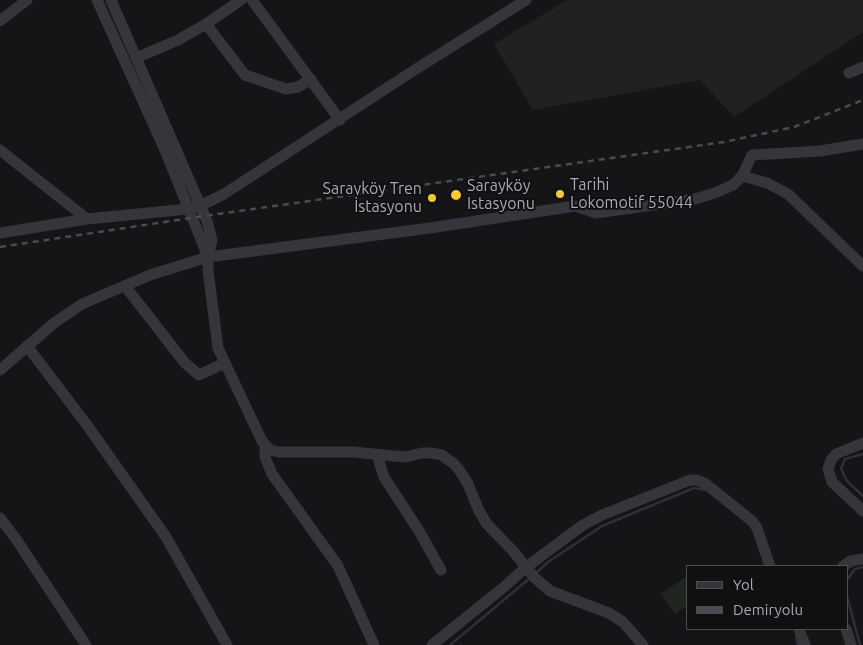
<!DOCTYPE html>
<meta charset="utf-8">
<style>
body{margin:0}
#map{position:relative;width:863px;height:645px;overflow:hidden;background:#151416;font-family:Ubuntu,sans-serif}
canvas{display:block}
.legend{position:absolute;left:686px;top:565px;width:162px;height:65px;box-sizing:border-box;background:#101011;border:1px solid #4c4d53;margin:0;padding:6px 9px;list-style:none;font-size:15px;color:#a6a9b7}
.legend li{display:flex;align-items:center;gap:10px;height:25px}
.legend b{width:25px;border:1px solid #4c4d53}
</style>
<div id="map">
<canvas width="863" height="645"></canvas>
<ul class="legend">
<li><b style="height:6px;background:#35363b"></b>Yol</li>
<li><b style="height:6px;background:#4a4b52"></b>Demiryolu</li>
</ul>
</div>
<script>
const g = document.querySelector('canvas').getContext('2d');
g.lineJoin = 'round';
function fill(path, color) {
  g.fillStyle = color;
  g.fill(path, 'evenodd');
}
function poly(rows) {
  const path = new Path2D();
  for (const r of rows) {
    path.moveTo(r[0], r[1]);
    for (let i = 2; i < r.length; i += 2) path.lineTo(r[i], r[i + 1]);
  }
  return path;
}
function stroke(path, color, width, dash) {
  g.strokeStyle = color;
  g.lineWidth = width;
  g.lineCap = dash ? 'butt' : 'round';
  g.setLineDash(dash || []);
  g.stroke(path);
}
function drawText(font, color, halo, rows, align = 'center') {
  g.font = font + ' Ubuntu,sans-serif';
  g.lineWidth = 4;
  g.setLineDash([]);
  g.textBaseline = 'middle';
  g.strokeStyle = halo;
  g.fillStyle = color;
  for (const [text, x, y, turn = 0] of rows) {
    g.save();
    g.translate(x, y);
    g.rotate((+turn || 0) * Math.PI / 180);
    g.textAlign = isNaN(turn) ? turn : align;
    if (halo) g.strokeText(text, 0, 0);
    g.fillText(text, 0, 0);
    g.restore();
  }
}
const built = poly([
 [567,0,863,0,863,32,734,117,700,80,533,110,494,44]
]);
const green = poly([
 [687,576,687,606,675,614,661,594]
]);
const stream = poly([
 [863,454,845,459,841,469,847,481,863,496],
 [536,573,548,562,602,526,694,488,705,490],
 [847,580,855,569,863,567],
 [847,596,860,645],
 [796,637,798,645],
 [450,645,530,578]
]);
const minor = poly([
 [97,0,165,150,208,257],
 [111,0,207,221,212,240,208,257,208,270,218,348,262,441,270,450,279,452,353,452,405,457,422,453,432,453,442,455,454,464,460,471,468,484,479,511,487,524,513,551,534,577,550,591,609,613,623,622,643,645],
 [252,0,340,120],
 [0,21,27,0],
 [206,24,245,75,286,89,298,87,311,79],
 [136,58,178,40,206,24,241,0],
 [849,73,863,67],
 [0,150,87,219],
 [742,176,767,183,788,194,863,266],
 [0,233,87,219,188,209,200,206,224,194,416,69,526,0],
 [125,286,185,363,199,375,225,363],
 [27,346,87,425,166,537,227,645],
 [0,370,54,323,82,304,150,275,208,257,430,228,575,206,596,213,695,199,715,193,733,185,742,176,752,155,820,151,863,144],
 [863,443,836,454,831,460,828,469,832,482,863,511],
 [265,445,265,457,272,474,338,566,374,645],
 [377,455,384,477,419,531,441,570],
 [0,518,16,539,86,645],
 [843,566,851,561,863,559],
 [799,629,805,645],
 [846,629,851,645],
 [432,645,504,587,525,568,583,525,602,515,690,480,697,480,706,484,752,521,757,528,770,566]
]);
const rail = poly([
 [0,247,204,216,724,142,794,127,863,100]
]);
const markers = [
 [560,194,5,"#f5ca2e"],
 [456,195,6,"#f5ca2e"],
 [432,198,5,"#f5ca2e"]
];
const poiNames = [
 ["Tarihi",570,185],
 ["Lokomotif 55044",570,203],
 ["Sarayköy",467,186],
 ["Istasyonu",467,204],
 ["Sarayköy Tren",422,189,"right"],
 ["İstasyonu",422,207,"right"]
];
fill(built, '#212023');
fill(green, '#1f2620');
stroke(stream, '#2a313a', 2.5);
stroke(minor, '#35363b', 11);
stroke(rail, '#4a4b52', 2.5, [6, 5]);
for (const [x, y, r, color] of markers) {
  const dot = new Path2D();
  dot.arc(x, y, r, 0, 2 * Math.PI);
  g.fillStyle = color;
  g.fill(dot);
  stroke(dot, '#101011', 2);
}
drawText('16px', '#a6a9b7', '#101011', poiNames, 'left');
</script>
